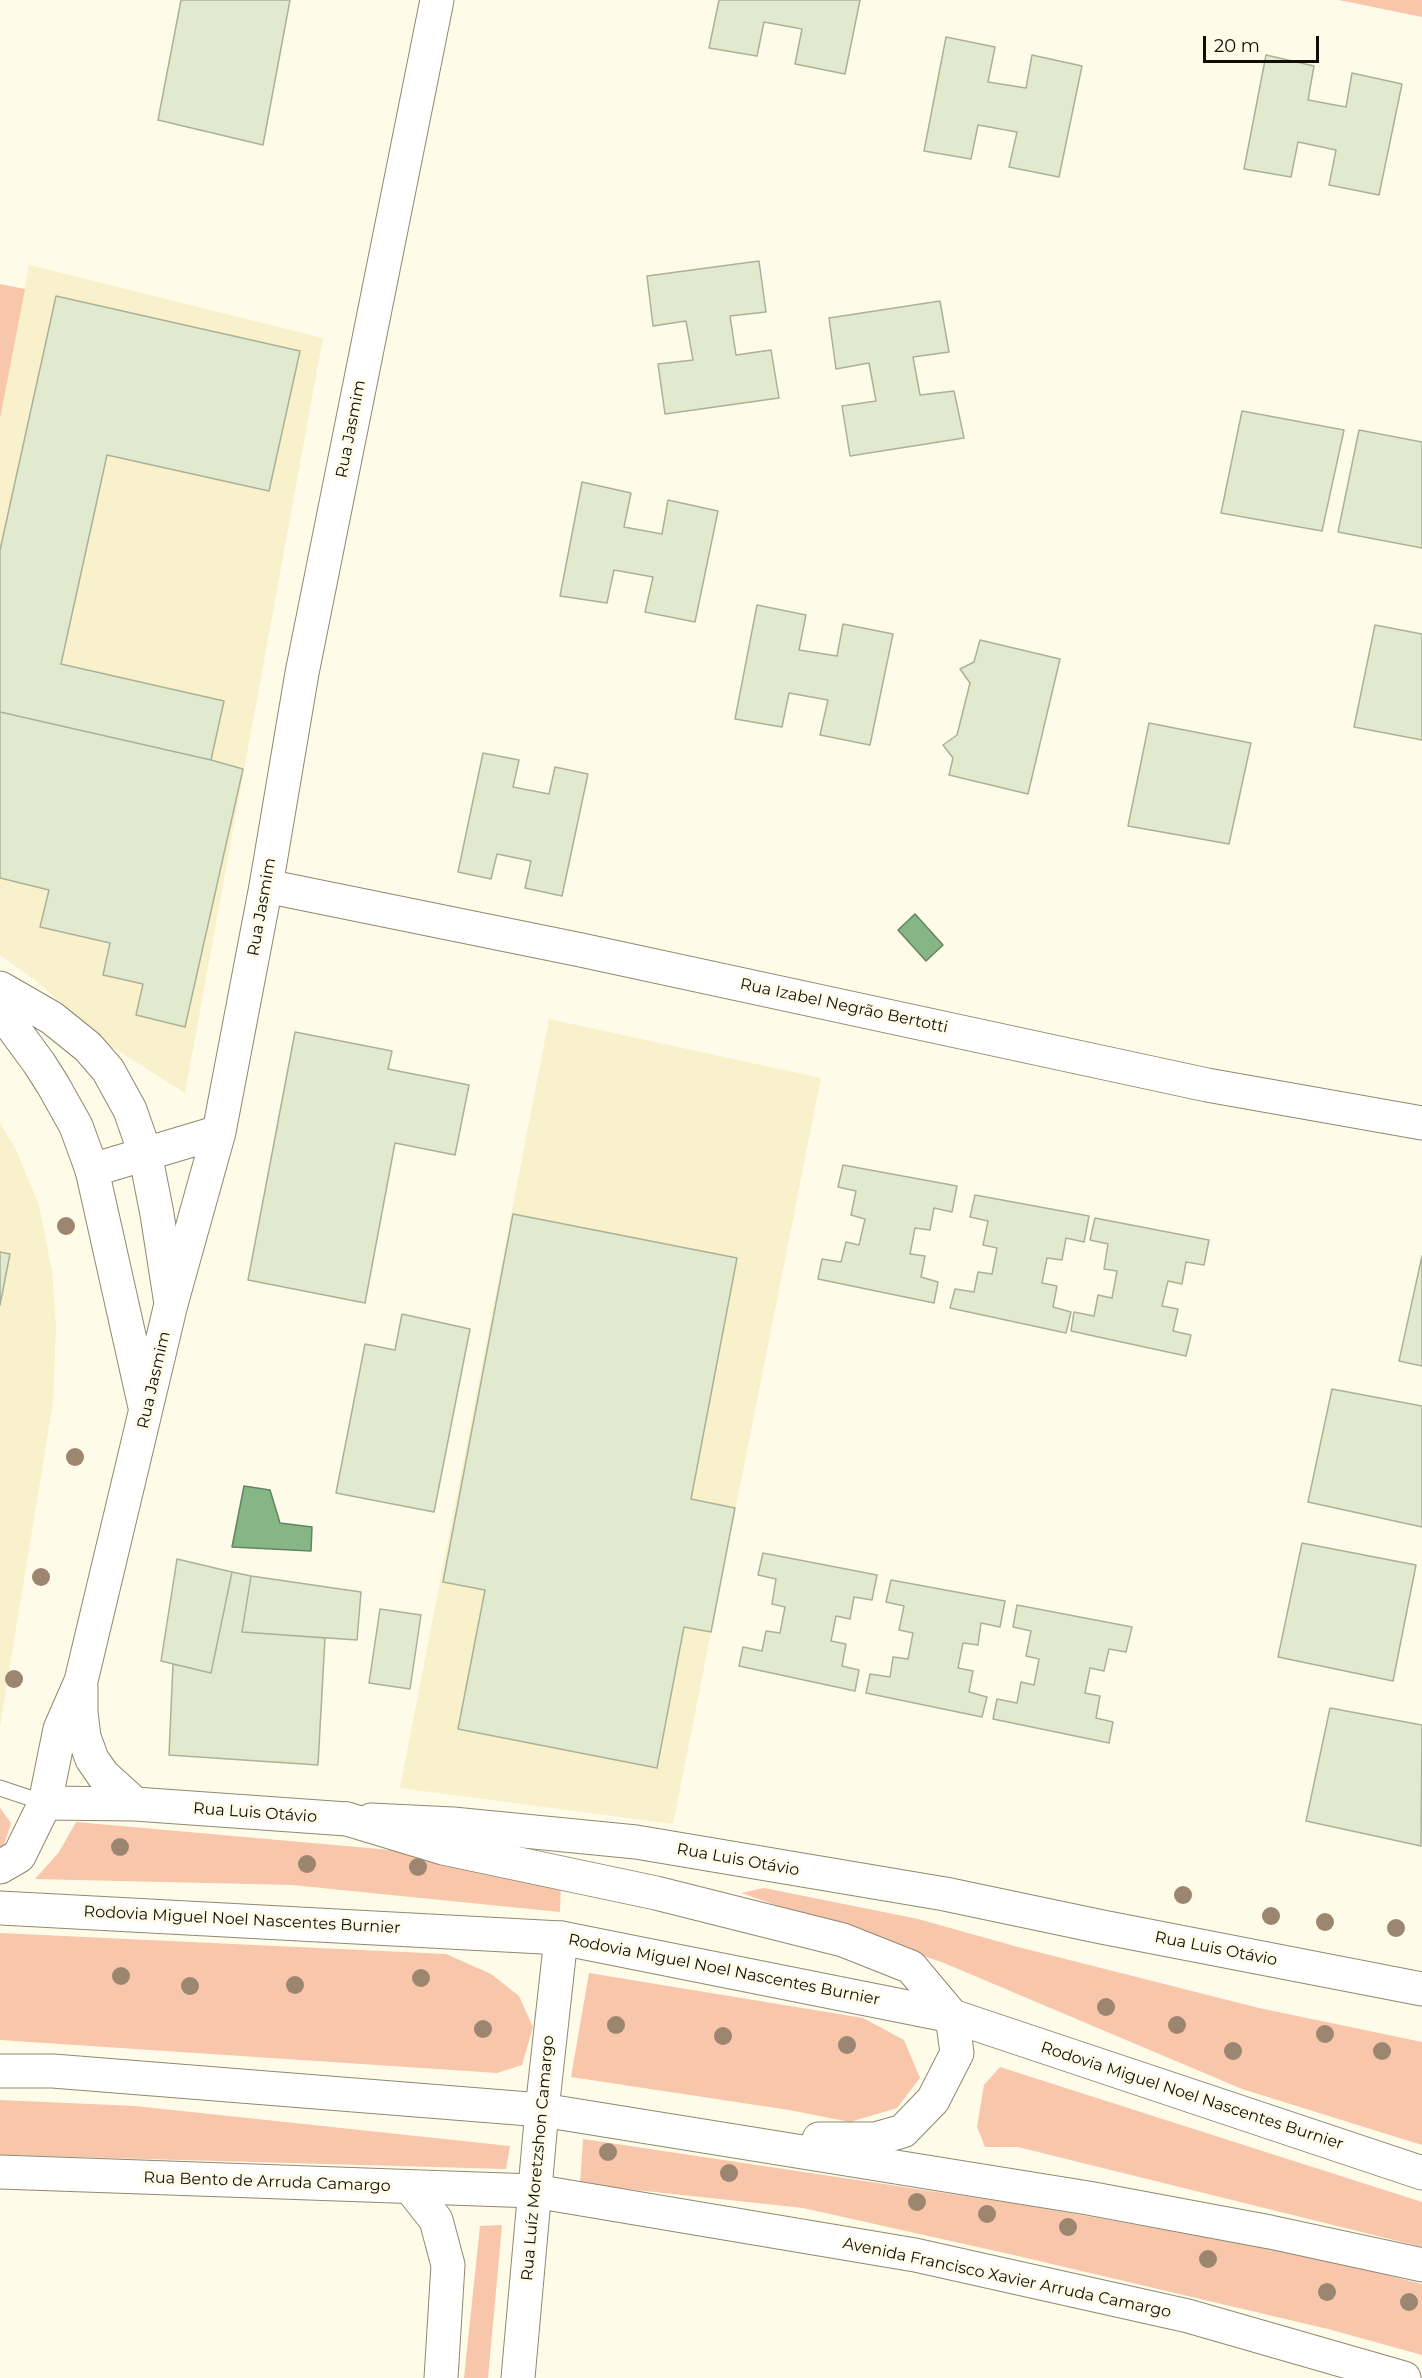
<!DOCTYPE html>
<meta charset="utf-8">
<style>
body{margin:0}
#map{position:relative;width:1422px;height:2378px;overflow:hidden;background:#fefbe9;font-family:Montserrat,sans-serif}
canvas{display:block}
.scale{position:absolute;left:1203px;top:36px;width:116px;height:27px;box-sizing:border-box;border:3px solid #100e05;border-top:0;padding-left:8px;font-size:18px;line-height:21px;white-space:nowrap;color:#100e05;-webkit-text-stroke:4px #fefbe9;paint-order:stroke}
</style>
<div id="map">
<canvas width="1422" height="2378"></canvas>
<div class="scale">20 m</div>
</div>
<script>
const g = document.querySelector('canvas').getContext('2d');
g.lineJoin = 'round';
function fill(path, color) {
  g.fillStyle = color;
  g.fill(path, 'evenodd');
}
function poly(rows) {
  const path = new Path2D();
  for (const r of rows) {
    path.moveTo(r[0], r[1]);
    for (let i = 2; i < r.length; i += 2) path.lineTo(r[i], r[i + 1]);
  }
  return path;
}
function stroke(path, color, width, dash) {
  g.strokeStyle = color;
  g.lineWidth = width;
  g.lineCap = dash ? 'butt' : 'round';
  g.setLineDash(dash || []);
  g.stroke(path);
}
function drawText(font, color, halo, rows, align = 'center') {
  g.font = font + ' Montserrat,sans-serif';
  g.lineWidth = 6;
  g.setLineDash([]);
  g.textBaseline = 'middle';
  g.strokeStyle = halo;
  g.fillStyle = color;
  for (const [text, x, y, turn = 0] of rows) {
    g.save();
    g.translate(x, y);
    g.rotate((+turn || 0) * Math.PI / 180);
    g.textAlign = isNaN(turn) ? turn : align;
    if (halo) g.strokeText(text, 0, 0);
    g.fillText(text, 0, 0);
    g.restore();
  }
}
const built = poly([
 [29,265,323,338,185,1093,109,1045,35,980,0,955,0,419],
 [549,1019,821,1078,673,1824,400,1788],
 [0,1123,16,1150,39,1205,52,1271,56,1327,53,1402,0,1727]
]);
const green = poly([
 [1339,0,1422,0,1422,17],
 [0,284,25,289,0,419],
 [0,1808,11,1823,3,1848,0,1849],
 [76,1822,413,1852,561,1883,560,1912,292,1885,35,1879,59,1852],
 [764,1888,918,1919,1018,1947,1259,2008,1422,2042,1422,2145,1242,2089,944,1963,741,1893],
 [0,1933,446,1954,491,1974,519,1996,533,2027,522,2065,497,2073,0,2040],
 [589,1973,863,2018,904,2040,920,2078,897,2108,850,2122,789,2110,571,2077],
 [1000,2067,1422,2202,1422,2247,1018,2147,985,2147,977,2127,984,2085],
 [0,2100,135,2106,510,2146,506,2169,0,2155],
 [583,2139,1031,2206,1316,2257,1422,2284,1422,2355,1328,2329,1018,2256,803,2208,580,2184],
 [502,2225,488,2378,464,2378,480,2226]
]);
const water = poly([
 [915,914,943,945,926,961,898,930,915,914],
 [244,1486,270,1490,280,1523,312,1527,311,1551,232,1547,244,1486]
]);
const building = poly([
 [181,0,290,0,263,145,158,120,181,0],
 [719,0,860,0,845,74,795,64,802,29,764,22,757,56,709,48,719,0],
 [946,37,995,47,988,82,1026,88,1032,55,1082,66,1059,177,1009,167,1017,132,978,125,971,159,924,151,946,37],
 [1266,55,1314,66,1308,100,1346,107,1352,73,1402,84,1379,195,1329,185,1336,150,1298,142,1291,177,1244,169,1266,55],
 [759,261,766,312,730,316,736,355,771,350,779,398,665,414,658,364,693,360,686,321,653,326,647,276,759,261],
 [56,296,300,351,269,491,107,455,61,664,224,701,211,760,0,712,0,550,56,296],
 [940,301,949,352,913,357,920,395,954,391,964,438,850,456,842,406,876,401,869,363,836,369,829,318,940,301],
 [1242,411,1344,430,1322,531,1221,513,1242,411],
 [1359,430,1422,442,1422,548,1338,532,1359,430],
 [582,482,631,493,624,527,662,534,668,500,718,511,695,622,645,612,653,577,614,570,607,603,560,596,582,482],
 [757,605,806,615,799,650,837,656,843,624,893,634,870,745,820,735,828,700,789,693,782,727,735,719,757,605],
 [1375,625,1422,634,1422,740,1354,727,1375,625],
 [980,640,1060,659,1028,794,949,775,953,758,943,745,957,735,970,683,960,669,974,662,980,640],
 [0,712,211,760,243,769,185,1027,136,1015,143,984,103,975,110,943,40,927,49,890,0,878,0,712],
 [1149,723,1251,743,1229,844,1128,826,1149,723],
 [483,753,519,760,513,787,549,794,555,767,588,774,562,896,525,888,531,861,497,854,491,879,458,872,483,753],
 [295,1032,392,1051,388,1069,469,1085,455,1155,395,1143,365,1303,248,1280,295,1032],
 [843,1165,957,1186,952,1212,934,1208,930,1230,915,1228,910,1254,925,1256,921,1277,938,1282,934,1303,818,1279,822,1259,841,1262,846,1242,859,1245,865,1219,851,1215,856,1191,838,1187,843,1165],
 [975,1195,1089,1216,1084,1242,1066,1238,1062,1260,1047,1258,1042,1283,1057,1286,1053,1307,1071,1312,1066,1333,950,1308,955,1289,974,1292,978,1272,992,1274,997,1248,983,1245,988,1221,970,1217,975,1195],
 [513,1214,737,1258,691,1499,735,1508,711,1632,684,1627,657,1768,458,1729,485,1590,443,1582,513,1214],
 [1095,1218,1209,1240,1204,1265,1186,1262,1182,1284,1168,1281,1162,1306,1178,1309,1173,1331,1191,1335,1186,1356,1071,1331,1074,1312,1094,1316,1098,1295,1112,1298,1117,1271,1104,1269,1108,1244,1090,1240,1095,1218],
 [0,1252,10,1254,0,1305,0,1252],
 [1422,1256,1422,1366,1399,1361,1422,1256],
 [402,1314,470,1329,434,1512,336,1493,365,1344,395,1350,402,1314],
 [1332,1389,1422,1406,1422,1527,1308,1502,1332,1389],
 [1302,1543,1416,1565,1393,1681,1278,1657,1302,1543],
 [763,1553,877,1575,872,1600,854,1597,850,1619,836,1616,831,1641,846,1644,842,1666,859,1670,855,1691,739,1666,743,1647,762,1651,766,1631,780,1633,785,1607,772,1604,776,1579,758,1575,763,1553],
 [177,1559,232,1572,211,1673,161,1661,177,1559],
 [232,1572,251,1576,242,1632,325,1638,318,1765,169,1755,173,1664,211,1673,232,1572],
 [251,1576,361,1592,357,1640,242,1632,251,1576],
 [891,1580,1005,1601,1000,1627,981,1623,978,1645,963,1643,958,1668,973,1671,969,1692,987,1697,982,1717,866,1693,870,1674,890,1677,893,1657,908,1659,913,1633,899,1630,904,1606,886,1602,891,1580],
 [1017,1605,1132,1627,1126,1652,1109,1649,1104,1671,1090,1668,1085,1693,1100,1696,1096,1718,1113,1722,1109,1743,993,1719,997,1699,1017,1703,1021,1682,1034,1685,1039,1659,1026,1656,1031,1631,1013,1627,1017,1605],
 [380,1609,421,1615,410,1689,369,1683,380,1609],
 [1330,1708,1422,1725,1421,1846,1306,1821,1330,1708]
]);
const service = poly([
 [0,1788,45,1803]
]);
const tertiary = poly([
 [0,988,52,1018,88,1047,108,1070,130,1110,145,1153,157,1214,171,1304],
 [0,1010,39,1063,53,1085,76,1126,92,1170],
 [371,1820,453,1824,636,1842,945,1894,1102,1927,1422,1989],
 [0,2172,534,2191]
]);
const secondary = poly([
 [266,886,581,950,1207,1085,1422,1123],
 [145,1407,92,1170,219,1132],
 [81,1687,81,1712,84,1737,92,1759,103,1775,135,1804],
 [347,1819,135,1804,45,1803,60,1729,81,1681,171,1304,219,1132,266,886,302,673,437,0],
 [410,2187,436,2220,448,2265,441,2378],
 [534,2191,915,2255,1188,2316,1404,2378],
 [518,2378,542,2110,561,1938]
]);
const trunk = poly([
 [347,1819,443,1848,656,1893,843,1940,911,1967,952,2016,957,2053,933,2100,903,2131,875,2139,819,2139],
 [0,1867,19,1856,45,1803],
 [0,1908,561,1938,952,2016,1422,2173],
 [0,2071,53,2071,542,2110,1088,2198,1270,2232,1422,2265]
]);
const trees = [
 [66,1226],
 [75,1457],
 [41,1577],
 [14,1679],
 [120,1847],
 [307,1864],
 [418,1867],
 [1183,1895],
 [1271,1916],
 [1325,1922],
 [1396,1928],
 [121,1976],
 [421,1978],
 [295,1985],
 [190,1986],
 [1106,2007],
 [616,2025],
 [1177,2025],
 [483,2029],
 [1325,2034],
 [723,2036],
 [847,2045],
 [1233,2051],
 [1382,2051],
 [608,2152],
 [729,2173],
 [917,2202],
 [987,2214],
 [1068,2227],
 [1208,2259],
 [1327,2292],
 [1409,2302]
];
const streetNames = [
 ["Rua Jasmim",351,429,-79],
 ["Rua Jasmim",262,907,-80],
 ["Rua Izabel Negrão Bertotti",844,1006,12],
 ["Rua Jasmim",154,1380,-77],
 ["Rua Luis Otávio",255,1813,4],
 ["Rua Luis Otávio",738,1860,10],
 ["Rodovia Miguel Noel Nascentes Burnier",242,1920,3],
 ["Rua Luis Otávio",1216,1949,11],
 ["Rodovia Miguel Noel Nascentes Burnier",724,1970,11],
 ["Rodovia Miguel Noel Nascentes Burnier",1192,2096,18],
 ["Rua Luíz Moretzshon Camargo",538,2158,-85],
 ["Rua Bento de Arruda Camargo",267,2182,2],
 ["Avenida Francisco Xavier Arruda Camargo",1007,2278,12]
];
fill(built, '#f8f1cc');
fill(green, '#f8c6ab');
fill(water, '#87b686');
stroke(water, '#63845f', 1.5);
fill(building, '#e1e9ce');
stroke(building, '#abb298', 1.5);
stroke(service, '#8f896f', 17);
stroke(tertiary, '#8f896f', 35);
stroke(secondary, '#8f896f', 35);
stroke(trunk, '#8f896f', 35);
stroke(service, '#fff', 15);
stroke(tertiary, '#fff', 33);
stroke(secondary, '#fff', 33);
stroke(trunk, '#fff', 33);
g.fillStyle = '#9d8670';
for (const [x, y] of trees) {
  g.beginPath();
  g.arc(x, y, 9, 0, 2 * Math.PI);
  g.fill();
}
drawText('16px', '#100e05', '#fefbe9', streetNames);
</script>
